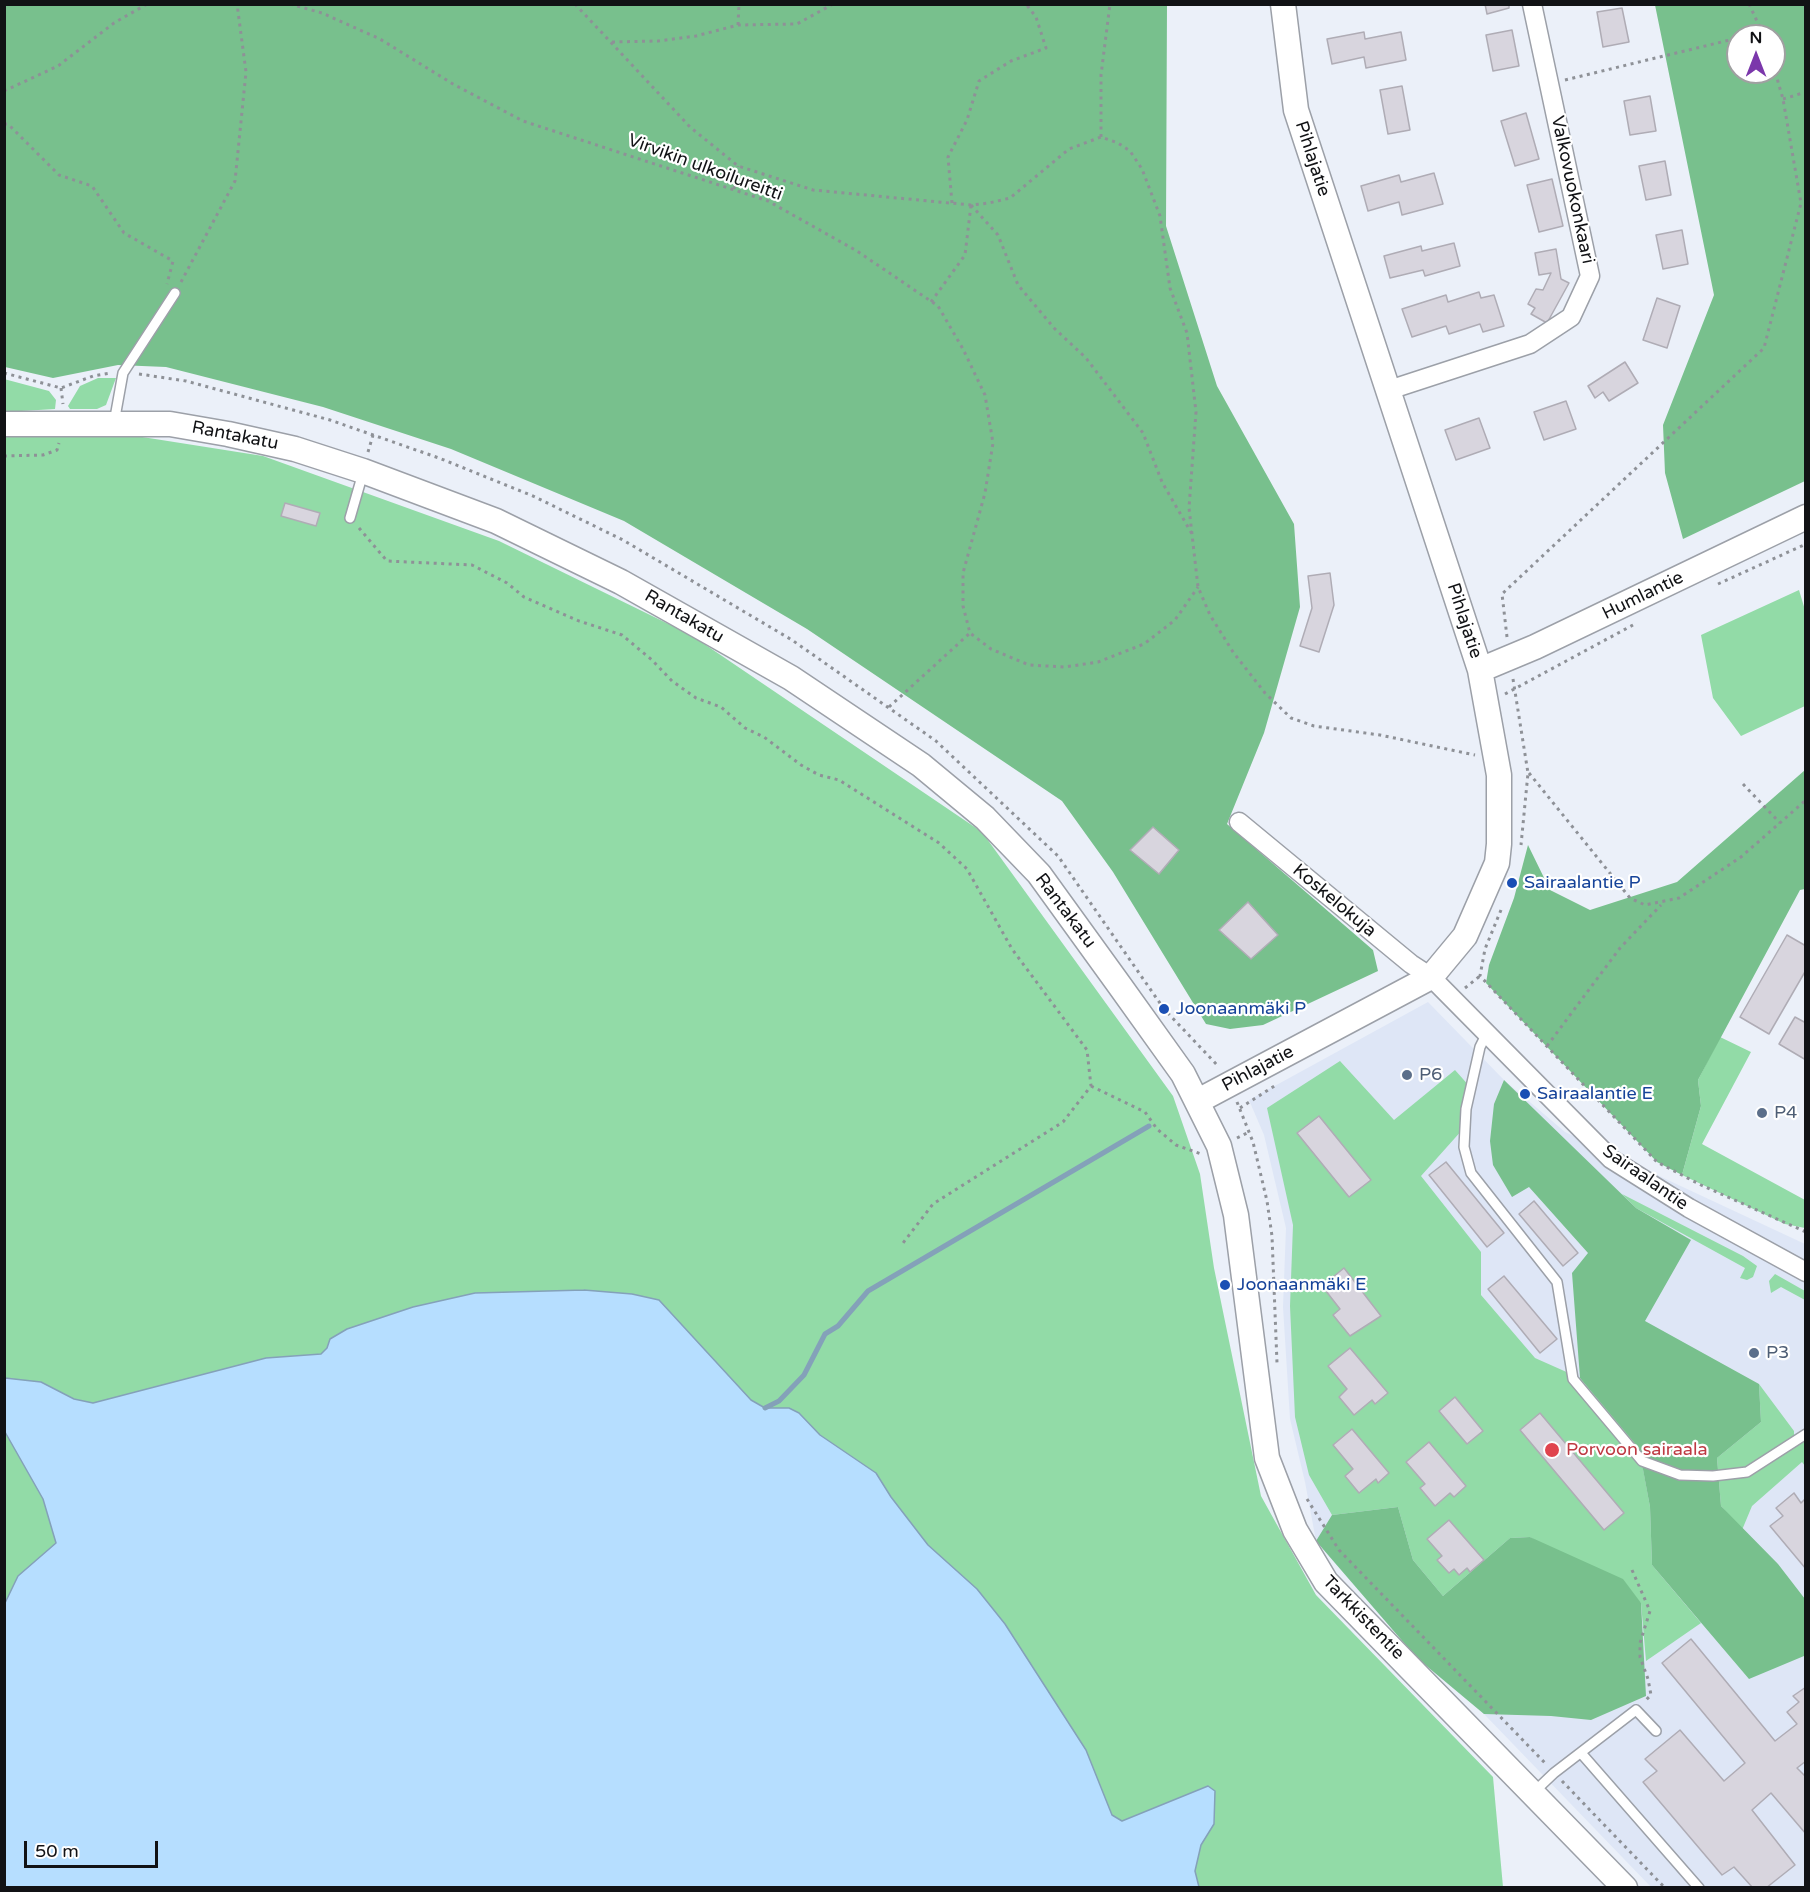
<!DOCTYPE html>
<meta charset="utf-8">
<style>
body{margin:0}
#map{position:relative;width:1810px;height:1892px;overflow:hidden;background:#ebf0f9;font-family:"Varela Round",sans-serif}
canvas{display:block}
.frame{position:absolute;inset:0;border:6px solid #111215;pointer-events:none}
.north{position:absolute;left:1726px;top:24px;width:60px;height:60px;box-sizing:border-box;background:#fff;border:2px solid #a0a0a1;border-radius:50%;rotate:0deg;font-size:16px;font-weight:700;line-height:24px;text-align:center;color:#111215}
.north::after{content:'';display:block;margin:auto;width:21px;height:27px;background:#7b37ab;clip-path:polygon(50% 0,100% 100%,50% 72%,0 100%)}
.scale{position:absolute;left:24px;top:1841px;width:134px;height:27px;box-sizing:border-box;border:3px solid #111215;border-top:0;padding-left:8px;font-size:18px;line-height:21px;white-space:nowrap;color:#111215;-webkit-text-stroke:4px #fff;paint-order:stroke}
</style>
<div id="map">
<canvas width="1810" height="1892"></canvas>
<div class="frame"></div>
<div class="north">N</div>
<div class="scale">50 m</div>
</div>
<script>
const g = document.querySelector('canvas').getContext('2d');
g.lineJoin = 'round';
function fill(path, color) {
  g.fillStyle = color;
  g.fill(path, 'evenodd');
}
function poly(rows) {
  const path = new Path2D();
  for (const r of rows) {
    path.moveTo(r[0], r[1]);
    for (let i = 2; i < r.length; i += 2) path.lineTo(r[i], r[i + 1]);
  }
  return path;
}
function stroke(path, color, width, dash) {
  g.strokeStyle = color;
  g.lineWidth = width;
  g.lineCap = dash ? 'butt' : 'round';
  g.setLineDash(dash || []);
  g.stroke(path);
}
function drawText(font, color, halo, rows, align = 'center') {
  g.font = font + ' "Varela Round",sans-serif';
  g.lineWidth = 4.5;
  g.setLineDash([]);
  g.textBaseline = 'middle';
  g.strokeStyle = halo;
  g.fillStyle = color;
  for (const [text, x, y, turn = 0] of rows) {
    g.save();
    g.translate(x, y);
    g.rotate((+turn || 0) * Math.PI / 180);
    g.textAlign = isNaN(turn) ? turn : align;
    if (halo) g.strokeText(text, 0, 0);
    g.fillText(text, 0, 0);
    g.restore();
  }
}
const built = poly([
 [1428,1002,1504,1080,1565,1132,1805,1244,1805,1887,1651,1887,1484,1714,1417,1658,1316,1541,1305,1482,1290,1419,1283,1307,1286,1228,1264,1135,1249,1100]
]);
const green = poly([
 [98,378,116,378,106,405,97,409,70,409,68,406,80,386],
 [4,379,49,391,56,400,55,409,5,412],
 [117,433,263,456,499,541,691,635,982,832,1173,1096,1200,1174,1214,1268,1261,1496,1316,1595,1493,1777,1503,1887,5,1887,4,437],
 [1799,590,1805,610,1805,706,1741,736,1713,698,1701,635],
 [1720,1037,1751,1052,1702,1144,1805,1200,1805,1228,1785,1224,1682,1175,1701,1106,1698,1080],
 [1340,1061,1394,1120,1455,1070,1471,1088,1463,1129,1421,1176,1481,1252,1481,1295,1535,1358,1580,1378,1639,1447,1650,1507,1652,1565,1701,1623,1646,1661,1641,1603,1530,1537,1510,1538,1443,1596,1413,1560,1398,1507,1332,1515,1309,1475,1295,1417,1290,1306,1293,1225,1267,1108],
 [1622,1194,1743,1256,1757,1266,1753,1277,1747,1280,1740,1278,1745,1268,1636,1208],
 [1775,1274,1805,1291,1805,1300,1781,1287,1771,1293,1769,1281],
 [1759,1384,1794,1431,1794,1440,1805,1435,1805,1466,1802,1462,1752,1506,1742,1530,1721,1506,1717,1458,1761,1422]
]);
const forest = poly([
 [4,5,1167,5,1166,226,1217,386,1294,524,1300,607,1264,733,1227,824,1373,950,1378,971,1263,1025,1230,1029,1206,1024,1113,872,1062,801,807,629,624,521,451,449,323,407,166,367,118,365,53,378,5,367],
 [1655,5,1805,5,1805,481,1683,539,1665,473,1663,425,1714,295],
 [1738,36,1774,36,1774,72,1738,72],
 [1805,770,1805,889,1800,890,1698,1080,1701,1106,1682,1175,1657,1162,1486,983,1489,965,1514,898,1528,845,1550,890,1590,910,1677,882],
 [1504,1080,1636,1208,1691,1240,1645,1321,1759,1384,1761,1422,1717,1458,1721,1506,1778,1564,1805,1599,1804,1656,1749,1679,1652,1565,1650,1507,1639,1448,1580,1378,1572,1273,1588,1253,1529,1187,1512,1197,1493,1165,1490,1141,1494,1104],
 [1398,1507,1413,1560,1443,1596,1510,1538,1530,1537,1623,1579,1641,1603,1646,1696,1591,1720,1551,1716,1484,1714,1417,1658,1316,1541,1332,1515]
]);
const water = poly([
 [584,1290,632,1294,659,1300,751,1400,765,1408,789,1408,799,1413,820,1435,876,1473,891,1497,928,1545,977,1589,1005,1624,1086,1750,1112,1815,1122,1821,1208,1786,1215,1791,1214,1824,1201,1845,1195,1871,1199,1887,5,1887,5,1603,18,1576,56,1543,43,1499,5,1432,5,1378,41,1382,74,1399,93,1403,266,1358,321,1354,327,1348,330,1339,347,1329,413,1307,475,1293,584,1290]
]);
const stream = poly([
 [765,1408,779,1401,804,1375,825,1334,838,1326,868,1291,1149,1126]
]);
const building = poly([
 [1485,4,1509,4,1509,8,1487,14,1485,4],
 [1622,8,1629,42,1603,47,1597,12,1622,8],
 [1512,30,1519,66,1493,71,1486,35,1512,30],
 [1364,32,1365,39,1401,32,1406,60,1366,68,1364,57,1332,64,1327,39,1364,32],
 [1402,86,1410,130,1388,134,1380,90,1402,86],
 [1650,96,1656,131,1630,135,1624,101,1650,96],
 [1526,113,1539,159,1515,166,1501,121,1526,113],
 [1665,161,1671,195,1646,200,1639,166,1665,161],
 [1434,173,1443,204,1402,215,1399,202,1368,211,1361,186,1399,175,1401,182,1434,173],
 [1552,179,1563,226,1539,232,1527,185,1552,179],
 [1682,230,1688,264,1663,269,1656,235,1682,230],
 [1454,243,1460,266,1425,276,1423,270,1390,278,1384,256,1421,246,1422,251,1454,243],
 [1556,249,1561,279,1569,283,1547,323,1531,314,1535,308,1528,304,1536,289,1543,290,1551,273,1539,275,1535,253,1556,249],
 [1479,292,1481,298,1494,295,1504,326,1483,332,1480,324,1449,334,1446,326,1412,337,1402,309,1446,295,1448,302,1479,292],
 [1657,298,1680,306,1667,348,1643,340,1657,298],
 [1625,362,1638,383,1609,401,1603,392,1595,398,1588,386,1625,362],
 [1566,401,1576,429,1544,440,1534,412,1566,401],
 [1479,418,1490,448,1456,460,1445,430,1479,418],
 [285,503,320,513,316,526,281,516,285,503],
 [1330,573,1334,605,1319,652,1300,646,1312,608,1308,576,1330,573],
 [1153,827,1179,850,1159,874,1130,850,1153,827],
 [1248,902,1278,935,1251,959,1219,930,1248,902],
 [1787,935,1806,946,1806,970,1769,1034,1740,1017,1787,935],
 [1795,1017,1806,1023,1806,1060,1779,1044,1795,1017],
 [1319,1116,1371,1180,1349,1197,1297,1133,1319,1116],
 [1446,1162,1504,1233,1487,1247,1429,1175,1446,1162],
 [1534,1201,1578,1253,1563,1266,1519,1214,1534,1201],
 [1344,1268,1381,1316,1350,1336,1333,1315,1340,1309,1322,1286,1344,1268],
 [1504,1276,1557,1339,1540,1353,1488,1289,1504,1276],
 [1350,1348,1388,1393,1375,1404,1372,1400,1354,1415,1339,1397,1347,1389,1328,1366,1350,1348],
 [1455,1397,1483,1431,1467,1444,1439,1411,1455,1397],
 [1540,1413,1624,1513,1604,1530,1520,1430,1540,1413],
 [1352,1429,1389,1473,1378,1483,1376,1479,1359,1493,1345,1476,1353,1469,1333,1445,1352,1429],
 [1429,1442,1466,1486,1454,1497,1450,1493,1435,1506,1420,1488,1425,1484,1406,1462,1429,1442],
 [1794,1493,1801,1503,1806,1498,1806,1569,1770,1526,1783,1516,1776,1508,1794,1493],
 [1449,1520,1484,1560,1470,1572,1467,1568,1459,1575,1454,1569,1449,1573,1437,1560,1442,1556,1427,1539,1449,1520],
 [1691,1639,1775,1741,1797,1724,1787,1712,1799,1702,1793,1696,1806,1687,1806,1761,1797,1768,1806,1777,1806,1834,1771,1793,1752,1810,1795,1865,1766,1888,1753,1888,1734,1867,1722,1875,1643,1782,1657,1771,1645,1759,1680,1730,1724,1781,1745,1763,1662,1663,1691,1639]
]);
const path = poly([
 [290,4,322,13,380,39,453,84,523,121,768,201,857,251,938,306,963,349,985,395,993,443,985,493,963,573,963,606,970,633,991,649,1029,665,1065,667,1098,662,1144,644,1175,620,1198,587],
 [575,4,690,127,738,166,813,190,971,205,989,203,1010,198,1069,149,1101,137,1118,143,1130,151,1142,169,1160,216,1170,288,1187,333,1196,412,1189,508,1198,587,1210,615,1233,652,1265,693,1291,718,1314,726,1380,735,1475,755],
 [1749,4,1764,36],
 [738,25,739,4],
 [1747,36,1763,32],
 [612,42,658,41,696,36,738,25,797,24,833,4],
 [1565,80,1738,38],
 [4,91,58,66,114,23,147,4],
 [1783,99,1806,92],
 [4,124,8,124,59,175,92,186,124,233,173,261,167,284],
 [1101,137,1101,75,1110,4],
 [734,189,738,166],
 [952,203,948,157,967,120,979,81,1011,61,1046,48,1036,17,1026,4],
 [971,205,998,235,1018,285,1054,328,1086,358,1143,433,1162,482,1192,534],
 [181,282,235,181,246,72,237,4],
 [931,302,965,255,971,205],
 [4,373,61,388,93,376,111,373],
 [139,374,186,381,330,420,439,458,533,496,623,540,792,640,936,741,1058,856,1164,1009,1219,1067],
 [61,388,63,404],
 [368,452,373,435],
 [4,456,43,455,57,450,59,443],
 [359,528,387,561,472,565,507,583,524,597,579,621,622,635,652,660,672,681,696,698,721,707,745,728,764,737,801,765,819,775,839,780,939,843,967,869,1012,949,1087,1050,1091,1086,1063,1122,933,1204,903,1243],
 [1718,584,1806,544],
 [1507,637,1502,594,1764,348,1801,203,1783,99,1774,68],
 [1513,679,1528,773,1521,845],
 [1505,694,1633,625],
 [889,707,970,633],
 [1529,773,1630,898,1645,905,1679,898,1741,857,1806,800],
 [1743,784,1780,823],
 [1501,910,1485,949,1480,976,1657,1162,1701,1185,1806,1232],
 [1465,988,1480,976],
 [1547,1046,1620,948,1661,905],
 [1091,1086,1145,1112,1157,1129,1176,1145,1201,1154],
 [1237,1102,1253,1142,1267,1201,1272,1236,1277,1363],
 [1240,1108,1276,1085],
 [1237,1138,1249,1132],
 [1307,1499,1339,1550,1545,1763],
 [1632,1570,1650,1611,1640,1643,1640,1657,1648,1679,1651,1695,1644,1702],
 [1562,1781,1665,1888]
]);
const service = poly([
 [114,423,123,373,175,293],
 [350,518,363,473],
 [1487,1033,1480,1047,1466,1109,1464,1147,1471,1173,1557,1282,1573,1379,1642,1461,1680,1475,1713,1476,1747,1472,1806,1434],
 [1581,1753,1699,1888],
 [1534,1792,1554,1773,1636,1710,1656,1731]
]);
const minor = poly([
 [1386,391,1530,344,1571,317,1590,276,1532,4],
 [1239,822,1411,964,1431,977,1611,1159,1689,1208,1806,1272]
]);
const tertiary = poly([
 [4,424,170,424,228,434,295,449,363,471,496,521,621,582,791,678,921,765,985,818,1039,874,1120,986,1183,1074,1219,1146,1236,1215,1267,1458,1295,1530,1326,1582,1625,1888],
 [1480,670,1535,647,1806,517],
 [1198,1101,1431,977,1465,936,1497,863,1499,844,1499,775,1480,670,1296,110,1283,4]
]);
const markers = [
 [1512,883,6,"#1a4fb4"],
 [1164,1009,6,"#1a4fb4"],
 [1407,1075,6,"#5c6f8a"],
 [1525,1094,6,"#1a4fb4"],
 [1762,1113,6,"#5c6f8a"],
 [1225,1285,6,"#1a4fb4"],
 [1754,1353,6,"#5c6f8a"],
 [1552,1450,8,"#e0444e"]
];
const streetNames = [
 ["Pihlajatie",1312,159,72],
 ["Virvikin ulkoilureitti",705,168,20],
 ["Valkovuokonkaari",1572,190,78],
 ["Rantakatu",235,436,11],
 ["Humlantie",1643,596,-26],
 ["Rantakatu",684,617,30],
 ["Pihlajatie",1464,621,72],
 ["Koskelokuja",1334,901,40],
 ["Rantakatu",1065,911,53],
 ["Pihlajatie",1258,1069,-28],
 ["Sairaalantie",1645,1178,35],
 ["Tarkkistentie",1363,1618,46]
];
const transitNames = [
 ["Sairaalantie P",1524,883],
 ["Joonaanmäki P",1176,1009],
 ["Sairaalantie E",1537,1094],
 ["Joonaanmäki E",1237,1285]
];
const serviceNames = [
 ["P6",1419,1075],
 ["P4",1774,1113],
 ["P3",1766,1353]
];
const healthNames = [
 ["Porvoon sairaala",1566,1450]
];
fill(built, '#dee6f6');
fill(green, '#92dba7');
fill(forest, '#78c08d');
fill(water, '#b6deff');
stroke(water, '#84a1b9', 1.5);
stroke(stream, '#84a1b9', 5);
fill(building, '#d8d5de');
stroke(building, '#afacb5', 1.5);
stroke(service, '#9ca0a8', 12);
stroke(minor, '#9ca0a8', 21);
stroke(tertiary, '#9ca0a8', 27);
stroke(path, '#8e9197', 3, [3, 4.5]);
stroke(service, '#fff', 9);
stroke(minor, '#fff', 18);
stroke(tertiary, '#fff', 24);
for (const [x, y, r, color] of markers) {
  const dot = new Path2D();
  dot.arc(x, y, r, 0, 2 * Math.PI);
  g.fillStyle = color;
  g.fill(dot);
  stroke(dot, '#fff', 2);
}
drawText('18px', '#111215', '#fff', streetNames);
drawText('18px', '#164399', '#fff', transitNames, 'left');
drawText('18px', '#4e5e75', '#fff', serviceNames, 'left');
drawText('18px', '#be3a42', '#fff', healthNames, 'left');
</script>
